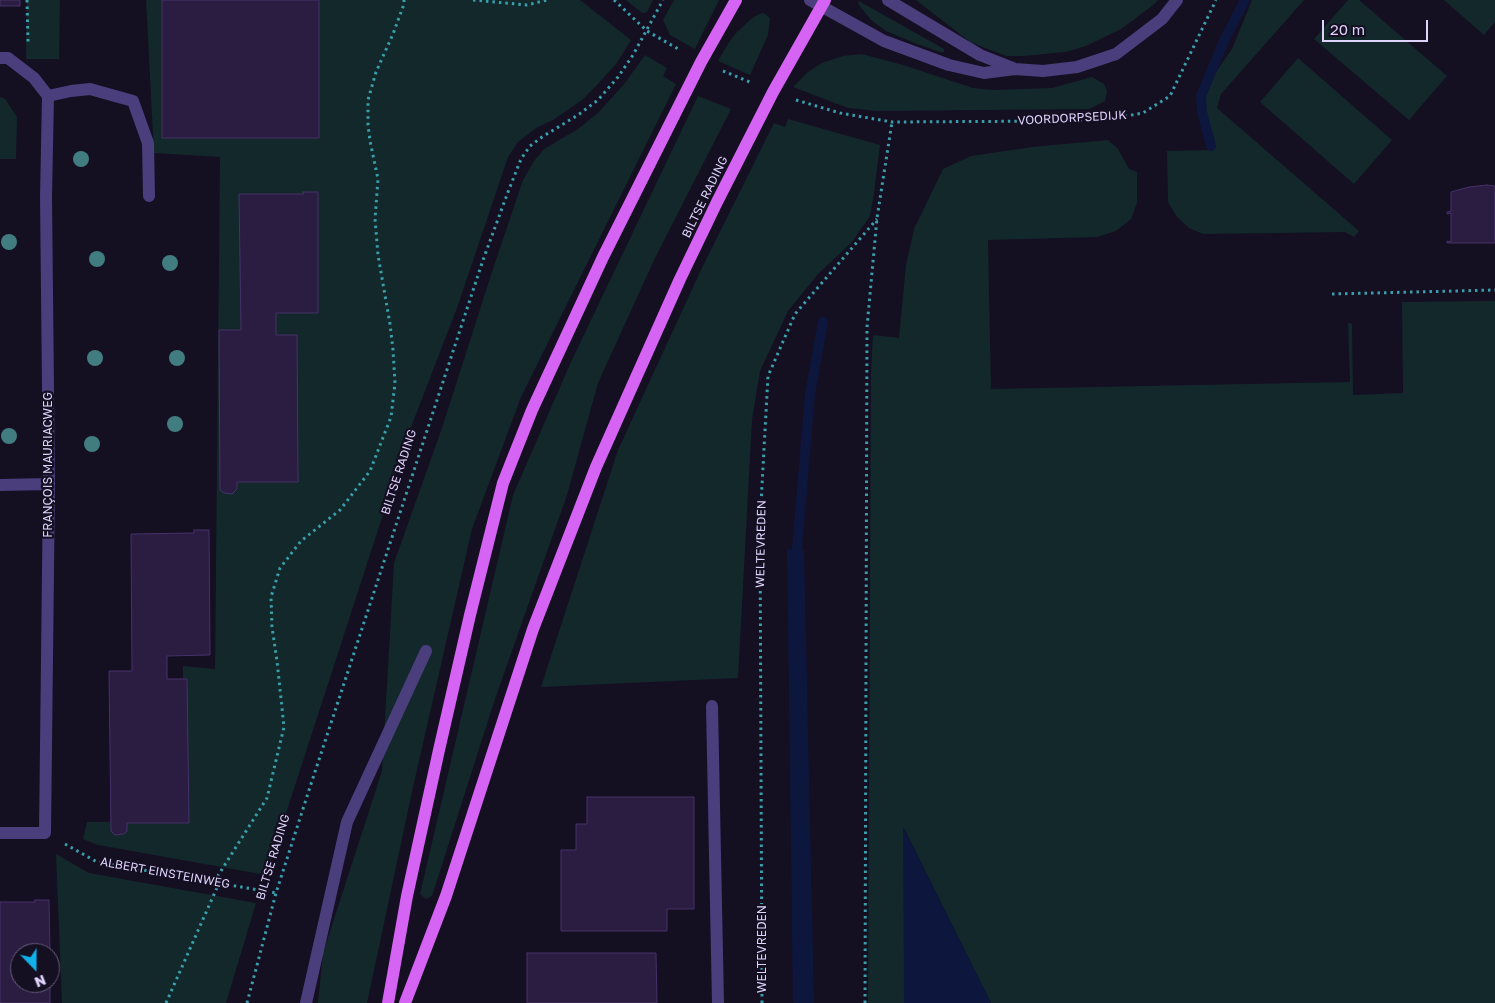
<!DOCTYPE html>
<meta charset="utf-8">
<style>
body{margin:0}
#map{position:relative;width:1495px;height:1003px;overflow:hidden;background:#150f22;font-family:"Golos Text",sans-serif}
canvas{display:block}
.north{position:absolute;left:10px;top:943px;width:50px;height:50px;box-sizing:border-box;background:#150f22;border:1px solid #665d79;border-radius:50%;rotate:158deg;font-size:14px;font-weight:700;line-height:20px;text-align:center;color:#dfd3fc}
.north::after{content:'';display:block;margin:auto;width:18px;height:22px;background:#12b0e9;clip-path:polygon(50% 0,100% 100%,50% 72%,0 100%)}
.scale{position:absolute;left:1322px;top:20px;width:106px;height:22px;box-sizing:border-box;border:2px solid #dfd3fc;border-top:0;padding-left:6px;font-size:15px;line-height:18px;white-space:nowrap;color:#dfd3fc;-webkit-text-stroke:4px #150f22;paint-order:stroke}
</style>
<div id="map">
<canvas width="1495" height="1003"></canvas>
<div class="north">N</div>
<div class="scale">20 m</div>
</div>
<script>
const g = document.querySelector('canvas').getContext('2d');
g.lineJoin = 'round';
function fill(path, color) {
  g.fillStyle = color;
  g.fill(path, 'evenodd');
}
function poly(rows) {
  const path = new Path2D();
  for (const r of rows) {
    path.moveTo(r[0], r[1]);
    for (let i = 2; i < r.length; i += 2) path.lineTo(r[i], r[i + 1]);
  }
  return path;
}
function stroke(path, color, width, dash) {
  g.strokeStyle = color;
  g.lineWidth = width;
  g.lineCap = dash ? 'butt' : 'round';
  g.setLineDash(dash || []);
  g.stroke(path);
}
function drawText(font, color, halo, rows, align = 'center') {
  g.font = font + ' "Golos Text",sans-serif';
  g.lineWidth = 4.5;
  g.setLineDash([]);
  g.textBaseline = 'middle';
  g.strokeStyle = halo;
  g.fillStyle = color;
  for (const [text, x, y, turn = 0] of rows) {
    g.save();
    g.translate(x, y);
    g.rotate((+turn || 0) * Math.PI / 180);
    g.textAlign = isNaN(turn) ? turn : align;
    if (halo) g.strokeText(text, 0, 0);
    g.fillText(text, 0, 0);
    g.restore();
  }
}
const green = poly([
 [27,0,60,0,59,59,26,59],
 [146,0,580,0,631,40,616,64,597,85,582,100,553,120,536,128,518,142,508,157,457,308,413,422,266,875,98,845,83,839,87,822,182,821,183,666,215,669,220,157,154,153],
 [626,0,653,0,647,12,644,13,642,13],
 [674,0,719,0,695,49,670,35,663,20],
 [916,0,1158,0,1152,6,1121,29,1086,46,1066,52,1023,56,1006,56,970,42],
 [1252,0,1304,0,1221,94,1217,108,1359,231,1354,237,1345,232,1203,234,1189,228,1177,217,1168,202,1167,151,1211,150,1203,110,1204,97,1209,82,1232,49],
 [1348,0,1359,0,1447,76,1409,120,1314,39],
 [1444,0,1495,0,1495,22,1484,35],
 [859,1,944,49,944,52,940,52,917,44,886,31,871,20,859,5,858,3],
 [764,13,770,18,768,35,750,75,718,61,728,44,736,33,751,19,759,14],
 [862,54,903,65,973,88,994,90,1052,88,1092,77,1104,84,1107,91,1105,101,1089,109,876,111,848,108,793,87,808,72,822,63,843,56],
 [645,55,667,68,663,76,676,84,521,397,472,529,413,787,367,1003,318,1003,323,953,382,771,394,563,442,428,491,275,523,180,534,161,544,149,578,129,598,113,625,83],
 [1298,58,1392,140,1354,184,1260,102],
 [698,96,731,109,655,258,598,383,567,495,495,699,432,896,426,899,420,894,513,495,571,362],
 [0,97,5,99,17,117,16,159,0,159],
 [788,119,880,145,874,193,870,216,852,242,818,274,788,311,760,371,752,420,738,678,541,687,618,450,700,272,774,123,785,127],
 [1108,140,1118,149,1129,169,1137,172,1137,203,1131,219,1116,231,1097,237,988,240,991,389,1350,382,1348,323,1350,323,1352,324,1353,395,1403,393,1402,302,1495,301,1495,1003,991,1003,904,828,904,1003,868,1003,871,371,873,335,899,338,906,265,914,229,943,169,971,156,1032,147],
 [56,854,89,873,256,903,226,1003,62,1003]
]);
const water = poly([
 [787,549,804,550,814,1003,793,1003],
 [903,827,991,1003,904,1003]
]);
const stream = poly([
 [1211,146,1202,112,1201,96,1224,41,1245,0],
 [797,562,797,549,810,394,823,322]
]);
const building = poly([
 [0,0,20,0,20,6,0,6,0,0],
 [162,0,319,0,319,138,162,138,162,0],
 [1487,185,1495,186,1495,243,1447,243,1447,241,1451,242,1451,213,1447,214,1447,212,1451,211,1451,192,1469,187,1487,185],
 [303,192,318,192,318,313,276,313,276,335,297,335,298,482,237,482,237,489,232,494,224,493,220,490,219,330,241,330,239,194,304,194,303,192],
 [194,530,209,530,210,655,167,656,167,679,187,679,189,823,127,823,127,831,124,834,115,835,111,831,109,671,132,671,131,534,194,533,194,530],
 [587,797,694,797,694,909,667,909,667,931,561,931,561,850,576,850,576,824,587,824,587,797],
 [35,900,49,900,50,953,20,953,20,983,50,983,50,1003,0,1003,0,902,35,902,35,900],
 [527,953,656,953,657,1003,527,1003,527,953]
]);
const path = poly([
 [27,0,28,42],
 [473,0,527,5,547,0],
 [614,0,647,31,680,50],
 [723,71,750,82],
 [796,100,840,113,892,122,1062,121,1115,118,1143,113,1170,96,1216,0],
 [1332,294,1495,290],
 [65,844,97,862,276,893],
 [214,882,267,798,284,727,277,661,272,627,271,597,280,568,301,541,340,510,370,471,391,417,395,383,393,350,390,324,378,255,375,219,378,179,370,141,368,125,368,100,376,72,393,34,404,4,404,0],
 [166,1003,219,883],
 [247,1003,276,893,310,787,483,260,508,192,521,159,530,146,542,137,578,115,598,100,618,77,633,55,663,0],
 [762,1003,760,522,768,376,795,314,877,219],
 [865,1003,867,327,877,218,892,122]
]);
const minor = poly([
 [810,0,884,41,949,65,984,73,1015,69,1043,71,1077,67,1116,54,1162,19,1177,0],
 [888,0,980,55,1013,68],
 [0,58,8,58,34,78,48,96,46,197,49,484,45,833,0,833],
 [48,96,71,91,90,89,133,101,148,143,149,196],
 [0,485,49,484],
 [712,706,718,1003],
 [306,1003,347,822,426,651]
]);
const major = poly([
 [388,1003,407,896,439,750,470,615,503,483,532,410,603,257,701,62,736,0],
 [405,1003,446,896,533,629,596,467,680,279,717,202,773,92,825,0]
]);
const trees = [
 [81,159],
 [9,242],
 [97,259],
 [170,263],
 [95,358],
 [177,358],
 [175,424],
 [9,436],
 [92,444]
];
const streetNames = [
 ["VOORDORPSEDIJK",1072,118,-3],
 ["BILTSE RADING",705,197,-64],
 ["FRANÇOIS MAURIACWEG",48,465,-90],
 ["BILTSE RADING",399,472,-72],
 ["WELTEVREDEN",761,544,-89],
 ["BILTSE RADING",273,857,-73],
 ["ALBERT EINSTEINWEG",165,873,10],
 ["WELTEVREDEN",762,949,-90]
];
fill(green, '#13282b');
fill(water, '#0d173d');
stroke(stream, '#0d173d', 10);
fill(building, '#2a1d41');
stroke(building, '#46316b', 1);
stroke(path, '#389fab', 3, [2.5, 4]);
stroke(minor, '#4b3e7d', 12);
stroke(major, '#d563f3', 12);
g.fillStyle = '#417c80';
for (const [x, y] of trees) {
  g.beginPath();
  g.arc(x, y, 8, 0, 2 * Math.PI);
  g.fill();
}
drawText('12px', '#dfd3fc', '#150f22', streetNames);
</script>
